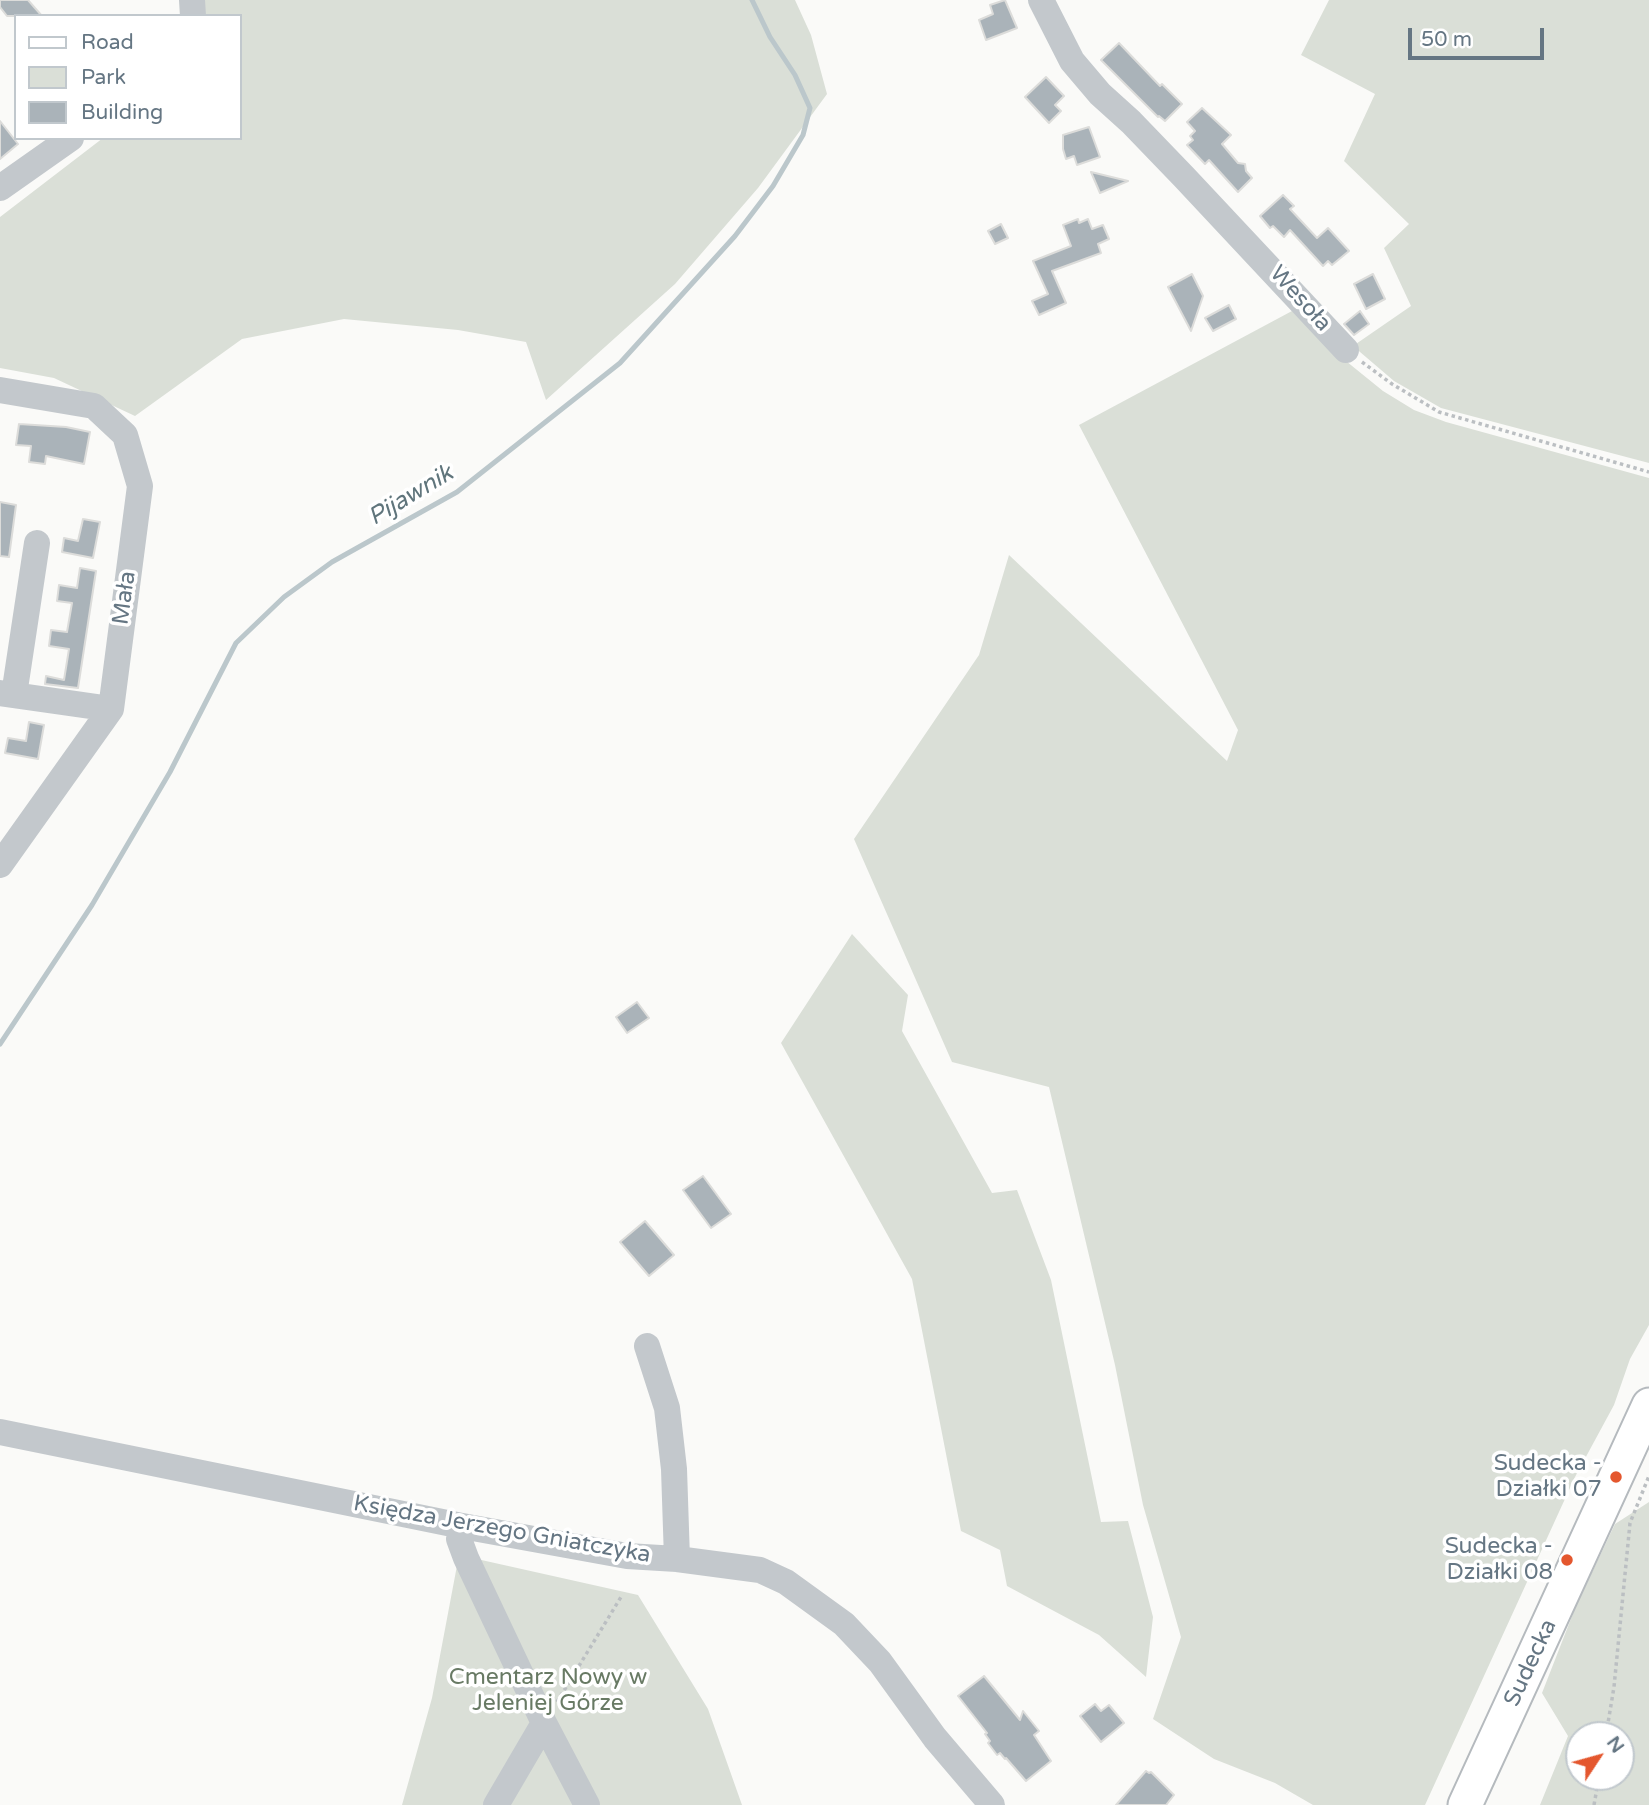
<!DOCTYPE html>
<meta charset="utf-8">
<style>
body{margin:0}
#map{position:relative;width:1649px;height:1805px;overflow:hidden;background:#fafaf8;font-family:"Varela Round",sans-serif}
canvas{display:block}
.legend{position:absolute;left:14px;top:14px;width:228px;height:126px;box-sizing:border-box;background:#fff;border:2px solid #c1c8cd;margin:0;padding:9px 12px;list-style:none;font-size:21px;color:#657683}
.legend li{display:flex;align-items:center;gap:14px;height:35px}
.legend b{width:35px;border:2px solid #c1c8cd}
.north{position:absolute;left:1565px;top:1721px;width:70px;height:70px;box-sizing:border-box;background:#fff;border:2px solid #c1c8cd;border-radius:50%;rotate:54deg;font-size:19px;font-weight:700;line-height:28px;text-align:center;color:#657683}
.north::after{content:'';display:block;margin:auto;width:24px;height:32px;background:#e4572e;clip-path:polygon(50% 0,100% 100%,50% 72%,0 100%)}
.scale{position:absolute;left:1408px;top:28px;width:136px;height:32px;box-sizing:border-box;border:4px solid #657683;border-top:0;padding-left:9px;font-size:21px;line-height:24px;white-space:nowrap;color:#657683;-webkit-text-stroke:5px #fff;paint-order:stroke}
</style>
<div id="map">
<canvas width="1649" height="1805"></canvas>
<ul class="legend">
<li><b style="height:9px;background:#fff"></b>Road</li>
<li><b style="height:19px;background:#dadfd7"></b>Park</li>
<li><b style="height:19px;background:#aab3b9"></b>Building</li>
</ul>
<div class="north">N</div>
<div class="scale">50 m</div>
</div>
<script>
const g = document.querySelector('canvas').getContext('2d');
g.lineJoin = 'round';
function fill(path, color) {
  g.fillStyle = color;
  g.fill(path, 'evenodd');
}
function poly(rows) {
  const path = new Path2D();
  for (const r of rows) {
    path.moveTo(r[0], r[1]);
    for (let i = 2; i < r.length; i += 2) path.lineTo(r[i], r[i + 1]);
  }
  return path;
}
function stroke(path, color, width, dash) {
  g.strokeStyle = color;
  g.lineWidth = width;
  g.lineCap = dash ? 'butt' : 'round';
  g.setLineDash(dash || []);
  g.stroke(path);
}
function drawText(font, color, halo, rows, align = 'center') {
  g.font = font + ' "Varela Round",sans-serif';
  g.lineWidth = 7;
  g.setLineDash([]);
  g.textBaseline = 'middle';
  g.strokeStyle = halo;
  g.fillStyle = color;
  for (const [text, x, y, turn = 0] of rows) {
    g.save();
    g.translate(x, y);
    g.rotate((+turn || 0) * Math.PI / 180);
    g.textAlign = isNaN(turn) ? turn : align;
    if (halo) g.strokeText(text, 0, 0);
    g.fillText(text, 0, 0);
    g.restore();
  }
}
const green = poly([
 [204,0,795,0,811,35,827,94,758,188,675,284,546,400,526,342,458,330,344,319,242,339,135,416,54,378,0,368,0,217,103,138,240,138,240,16,205,16],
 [1329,0,1649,0,1649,463,1441,408,1394,381,1353,346,1411,306,1384,248,1409,224,1344,161,1375,94,1301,55],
 [1292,311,1341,357,1383,391,1414,410,1446,422,1649,478,1649,1325,1630,1359,1614,1405,1575,1477,1425,1805,1313,1805,1275,1783,1214,1759,1153,1719,1181,1637,1143,1505,1115,1365,1049,1087,952,1062,854,839,979,655,1009,555,1227,761,1238,730,1079,425],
 [852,934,908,995,902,1031,992,1193,1017,1190,1051,1280,1101,1522,1128,1521,1153,1617,1146,1677,1099,1635,1007,1586,1000,1550,961,1531,912,1279,781,1043],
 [1649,1502,1649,1805,1540,1805,1568,1736,1542,1693,1576,1606,1615,1524],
 [1579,1735,1621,1735,1621,1777,1579,1777],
 [459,1555,638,1595,708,1709,742,1805,402,1805,432,1698]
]);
const stream = poly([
 [0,1044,92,905,170,772,236,643,284,597,332,562,457,492,620,363,735,236,773,186,803,135,810,108,795,75,770,37,752,0]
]);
const building = poly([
 [0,0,28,0,42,16,7,16,0,7,0,0],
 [1005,0,1017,28,986,40,979,20,993,14,990,5,1005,0],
 [1119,43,1160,86,1162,84,1182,104,1165,121,1159,116,1158,117,1101,60,1119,43],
 [1046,77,1064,96,1055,105,1061,111,1049,123,1025,97,1046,77],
 [1202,108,1231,135,1222,144,1238,163,1245,164,1246,171,1252,178,1238,192,1209,160,1205,164,1187,145,1193,140,1190,136,1195,131,1187,122,1202,108],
 [0,121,18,144,0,159,0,121],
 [1089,127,1100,157,1077,165,1074,156,1066,159,1063,149,1063,135,1089,127],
 [1091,172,1128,181,1100,193,1091,172],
 [1283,195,1294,206,1290,209,1317,238,1328,228,1349,251,1332,265,1328,261,1323,266,1290,230,1284,237,1273,226,1270,228,1260,216,1283,195],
 [1078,219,1079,223,1088,219,1092,229,1103,225,1109,239,1098,244,1101,253,1052,271,1066,303,1039,315,1032,301,1048,294,1033,261,1071,246,1063,225,1078,219],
 [1001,224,1008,238,995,244,988,231,1001,224],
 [1192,274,1203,296,1191,331,1168,287,1192,274],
 [1373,274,1385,299,1366,309,1354,284,1373,274],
 [1229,305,1236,319,1213,331,1205,318,1229,305],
 [1360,311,1369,324,1354,335,1344,324,1360,311],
 [19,424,66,427,90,432,84,464,46,456,45,464,29,462,31,446,16,445,19,424],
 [0,502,16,505,9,557,0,556,0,502],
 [83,519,100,522,93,558,62,552,64,538,78,541,83,519],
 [80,568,96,571,78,688,45,684,46,676,64,680,69,649,49,646,51,630,67,632,72,603,57,601,59,585,77,588,80,568],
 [29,722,44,725,38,759,5,753,8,738,26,741,29,722],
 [637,1002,649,1018,627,1033,616,1017,637,1002],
 [703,1176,731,1214,711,1228,683,1190,703,1176],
 [645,1221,674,1255,649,1276,620,1242,645,1221],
 [984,1676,1020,1720,1023,1711,1039,1731,1034,1735,1051,1761,1026,1781,1006,1758,1005,1759,1000,1753,997,1755,988,1743,990,1741,985,1734,987,1733,958,1696,984,1676],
 [1095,1704,1101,1711,1109,1705,1124,1723,1101,1742,1080,1716,1095,1704],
 [1146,1771,1149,1773,1151,1772,1174,1795,1166,1805,1116,1805,1146,1771]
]);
const path = poly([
 [1362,362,1392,384,1439,412,1649,472],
 [557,1702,621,1597],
 [1606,1735,1614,1687,1630,1523,1649,1476],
 [1594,1805,1599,1777]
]);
const minor = poly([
 [192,0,193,16],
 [1041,0,1072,61,1100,94,1131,122,1184,177,1346,350],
 [0,188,71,138],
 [0,390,94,406,125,435,140,486,111,709,0,865],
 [0,693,111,709],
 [14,695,37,543],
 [647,1346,667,1408,674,1469,677,1559],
 [0,1432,462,1526,627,1556,677,1559,760,1570,786,1582,844,1624,880,1662,935,1738,992,1805],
 [462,1526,459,1539,466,1558,544,1723,587,1805],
 [496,1805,544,1723]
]);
const major = poly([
 [1465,1805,1649,1405]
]);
const markers = [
 [1616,1477,7,"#e4572e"],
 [1567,1560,7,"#e4572e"]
];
const streetNames = [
 ["Wesoła",1300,299,48],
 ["Mała",125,598,-82],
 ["Księdza Jerzego Gniatczyka",502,1530,10],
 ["Sudecka",1531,1663,-65]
];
const poiNames = [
 ["Sudecka -",1602,1464],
 ["Działki 07",1602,1490],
 ["Sudecka -",1553,1547],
 ["Działki 08",1553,1573]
];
const parkNames = [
 ["Cmentarz Nowy w",548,1678],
 ["Jeleniej Górze",548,1704]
];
const waterNames = [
 ["Pijawnik",411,496,-31]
];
fill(green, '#dadfd7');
stroke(stream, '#bbc7cb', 5);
fill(building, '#aab3b9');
stroke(building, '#dcdcda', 2);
stroke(major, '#b5babe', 37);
stroke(path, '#bbbfc2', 3.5, [3.5, 3.5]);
stroke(minor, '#c3c8cc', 26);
stroke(major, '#fff', 33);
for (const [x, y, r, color] of markers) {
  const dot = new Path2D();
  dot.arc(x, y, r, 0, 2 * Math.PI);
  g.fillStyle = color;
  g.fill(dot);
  stroke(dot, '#fff', 2.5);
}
drawText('23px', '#657683', '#fff', streetNames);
drawText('23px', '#657683', '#fff', poiNames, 'right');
drawText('23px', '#687a64', '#fff', parkNames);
drawText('italic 24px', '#60757c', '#fff', waterNames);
</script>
